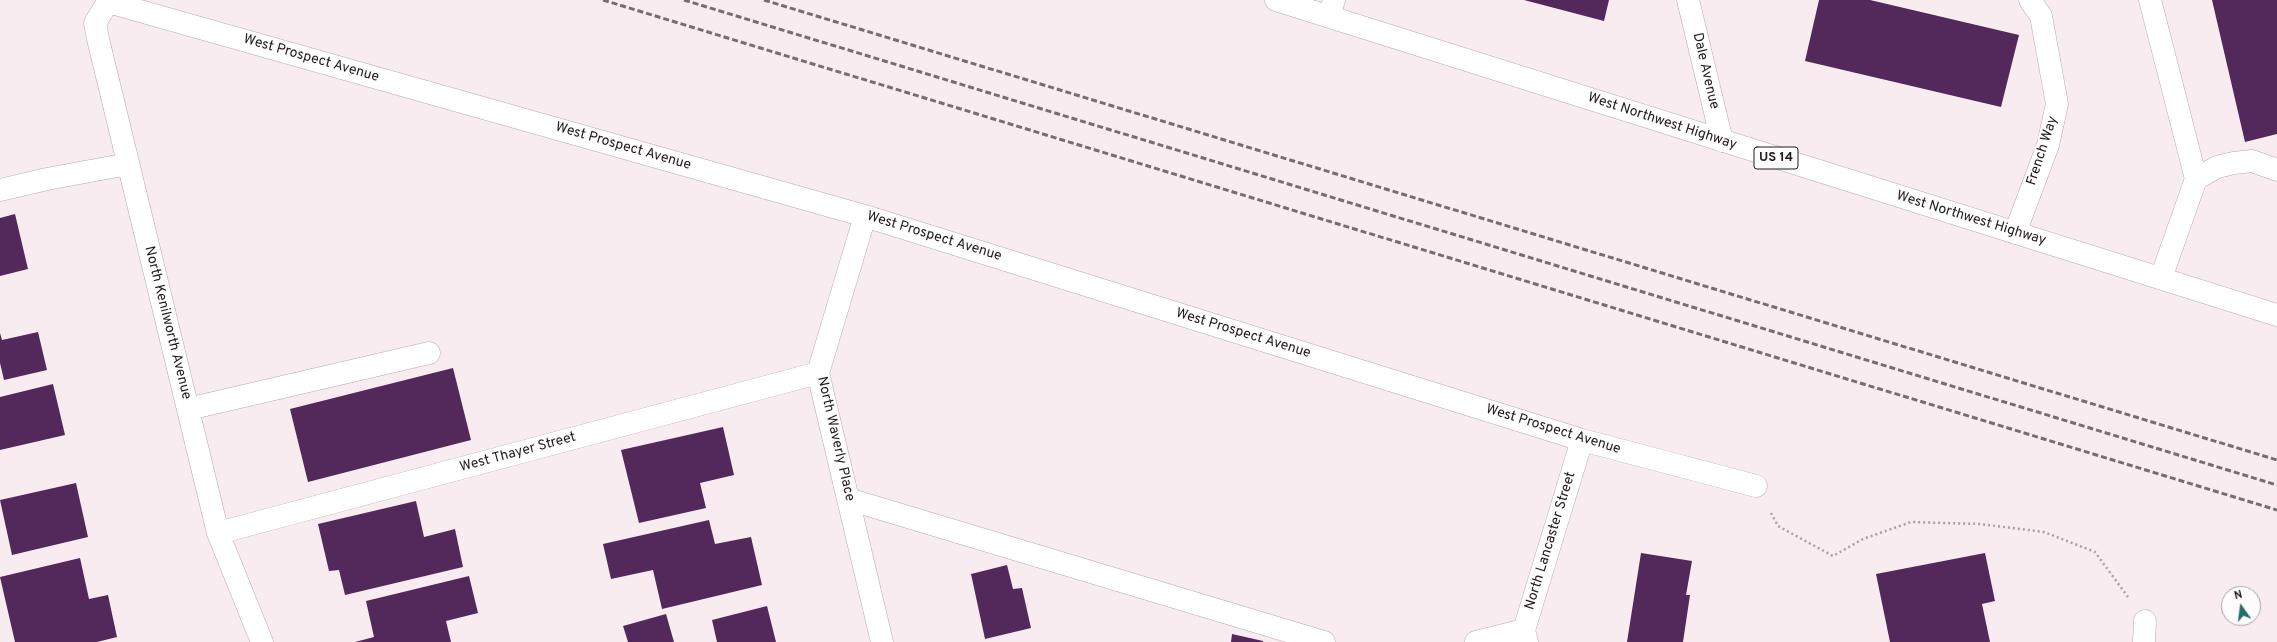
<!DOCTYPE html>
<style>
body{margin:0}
#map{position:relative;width:2277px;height:642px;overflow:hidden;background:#f8ecf0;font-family:Overpass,sans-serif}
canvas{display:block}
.north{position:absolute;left:2221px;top:586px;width:40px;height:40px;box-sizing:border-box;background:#fffcfd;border:1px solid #a5a2a3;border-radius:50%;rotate:346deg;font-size:11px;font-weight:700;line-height:16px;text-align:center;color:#1f1b1d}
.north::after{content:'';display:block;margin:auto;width:14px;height:18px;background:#246e6a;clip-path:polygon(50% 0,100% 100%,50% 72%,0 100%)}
</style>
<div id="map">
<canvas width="2277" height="642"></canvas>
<div class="north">N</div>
</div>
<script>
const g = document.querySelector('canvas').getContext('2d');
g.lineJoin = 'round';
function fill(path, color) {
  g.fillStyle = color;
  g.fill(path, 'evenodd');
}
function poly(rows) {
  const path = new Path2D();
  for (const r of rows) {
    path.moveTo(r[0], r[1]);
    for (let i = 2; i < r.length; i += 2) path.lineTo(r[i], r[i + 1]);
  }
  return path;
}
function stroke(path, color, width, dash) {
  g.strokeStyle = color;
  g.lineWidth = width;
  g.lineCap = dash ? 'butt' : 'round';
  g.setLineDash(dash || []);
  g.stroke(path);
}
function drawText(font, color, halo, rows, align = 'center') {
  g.font = font + ' Overpass,sans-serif';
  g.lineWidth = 4;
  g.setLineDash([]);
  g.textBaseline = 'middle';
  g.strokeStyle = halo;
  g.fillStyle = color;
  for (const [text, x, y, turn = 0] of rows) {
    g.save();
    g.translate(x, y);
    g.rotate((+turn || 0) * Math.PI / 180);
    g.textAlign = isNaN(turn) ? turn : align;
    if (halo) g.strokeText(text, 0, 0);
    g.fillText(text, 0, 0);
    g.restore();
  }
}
const building = poly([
 [1524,0,1609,0,1604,21],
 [1819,0,1870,0,2019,35,2001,107,1805,61],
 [2212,0,2277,0,2277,134,2245,142],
 [15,214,28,269,0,276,0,218],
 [38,332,47,370,4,380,0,363,0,333,2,340],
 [453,368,471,440,308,482,290,409],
 [53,384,65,435,0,450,0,397],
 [723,427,734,475,700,483,706,508,639,523,621,450],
 [76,483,88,537,12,555,0,500],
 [416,501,424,537,455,529,463,567,345,595,339,570,329,571,318,524],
 [709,520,715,544,751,537,762,585,662,609,653,570,611,579,603,544],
 [1641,553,1692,561,1686,595,1690,595,1683,642,1627,642],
 [1985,553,1995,601,1982,604,1990,642,1890,642,1876,574],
 [80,558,89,599,108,595,117,637,97,642,15,642,0,577],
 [1007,565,1013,589,1022,588,1031,628,985,639,971,574],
 [469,576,478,613,446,621,451,642,355,642,374,637,366,601],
 [767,606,776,642,717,642,712,620],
 [666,614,674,642,628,642,623,626],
 [1232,634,1263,641,1263,642,1231,642]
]);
const path = poly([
 [1771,513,1778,526,1833,556,1863,539,1911,522,1980,524,2044,532,2095,552,2128,597]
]);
const minor = poly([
 [1688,0,1722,141],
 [2150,0,2196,179,2161,278],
 [1329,16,1334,0],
 [2196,179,2217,167,2234,163,2252,161,2277,170],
 [0,190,47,179,128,164],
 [865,216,818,373,882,642],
 [2015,233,2048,145,2057,104,2041,16,2030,0],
 [188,409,429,353],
 [848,499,1324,642],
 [218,533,818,373],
 [262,642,218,533,98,39,95,23,108,2,865,216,1582,440,1756,486],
 [1476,642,1524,630],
 [1527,642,1524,630,1582,440],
 [2144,642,2145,621]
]);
const major = poly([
 [1276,0,2277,315]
]);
const rail = poly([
 [603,0,2277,510],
 [684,0,2277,485],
 [764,0,2277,460]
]);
const shields = [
 [1776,158,44]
];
const shieldNames = [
 ["US 14",1776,158]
];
const streetNames = [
 ["West Prospect Avenue",311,59,16],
 ["Dale Avenue",1705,71,77],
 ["West Northwest Highway",1662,122,18],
 ["West Prospect Avenue",623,147,16],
 ["French Way",2043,151,-72],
 ["West Northwest Highway",1971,219,17],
 ["West Prospect Avenue",934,237,17],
 ["North Kenilworth Avenue",167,323,76],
 ["West Prospect Avenue",1243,334,17],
 ["West Prospect Avenue",1553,430,17],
 ["North Waverly Place",835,439,77],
 ["West Thayer Street",518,453,-15],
 ["North Lancaster Street",1551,541,-73]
];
fill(building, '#52295a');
stroke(minor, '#b6aaae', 23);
stroke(major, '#b6aaae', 23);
stroke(path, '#a89fa2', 2.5, [2, 3]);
stroke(minor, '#fff', 22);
stroke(major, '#fff', 22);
stroke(rail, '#756e70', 3, [6, 3]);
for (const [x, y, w] of shields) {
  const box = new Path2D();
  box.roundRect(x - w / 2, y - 11, w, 22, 3);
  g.fillStyle = '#fffcfd';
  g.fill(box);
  stroke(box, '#1f1b1d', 1);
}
drawText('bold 13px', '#1f1b1d', null, shieldNames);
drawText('14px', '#1f1b1d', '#fffcfd', streetNames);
</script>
